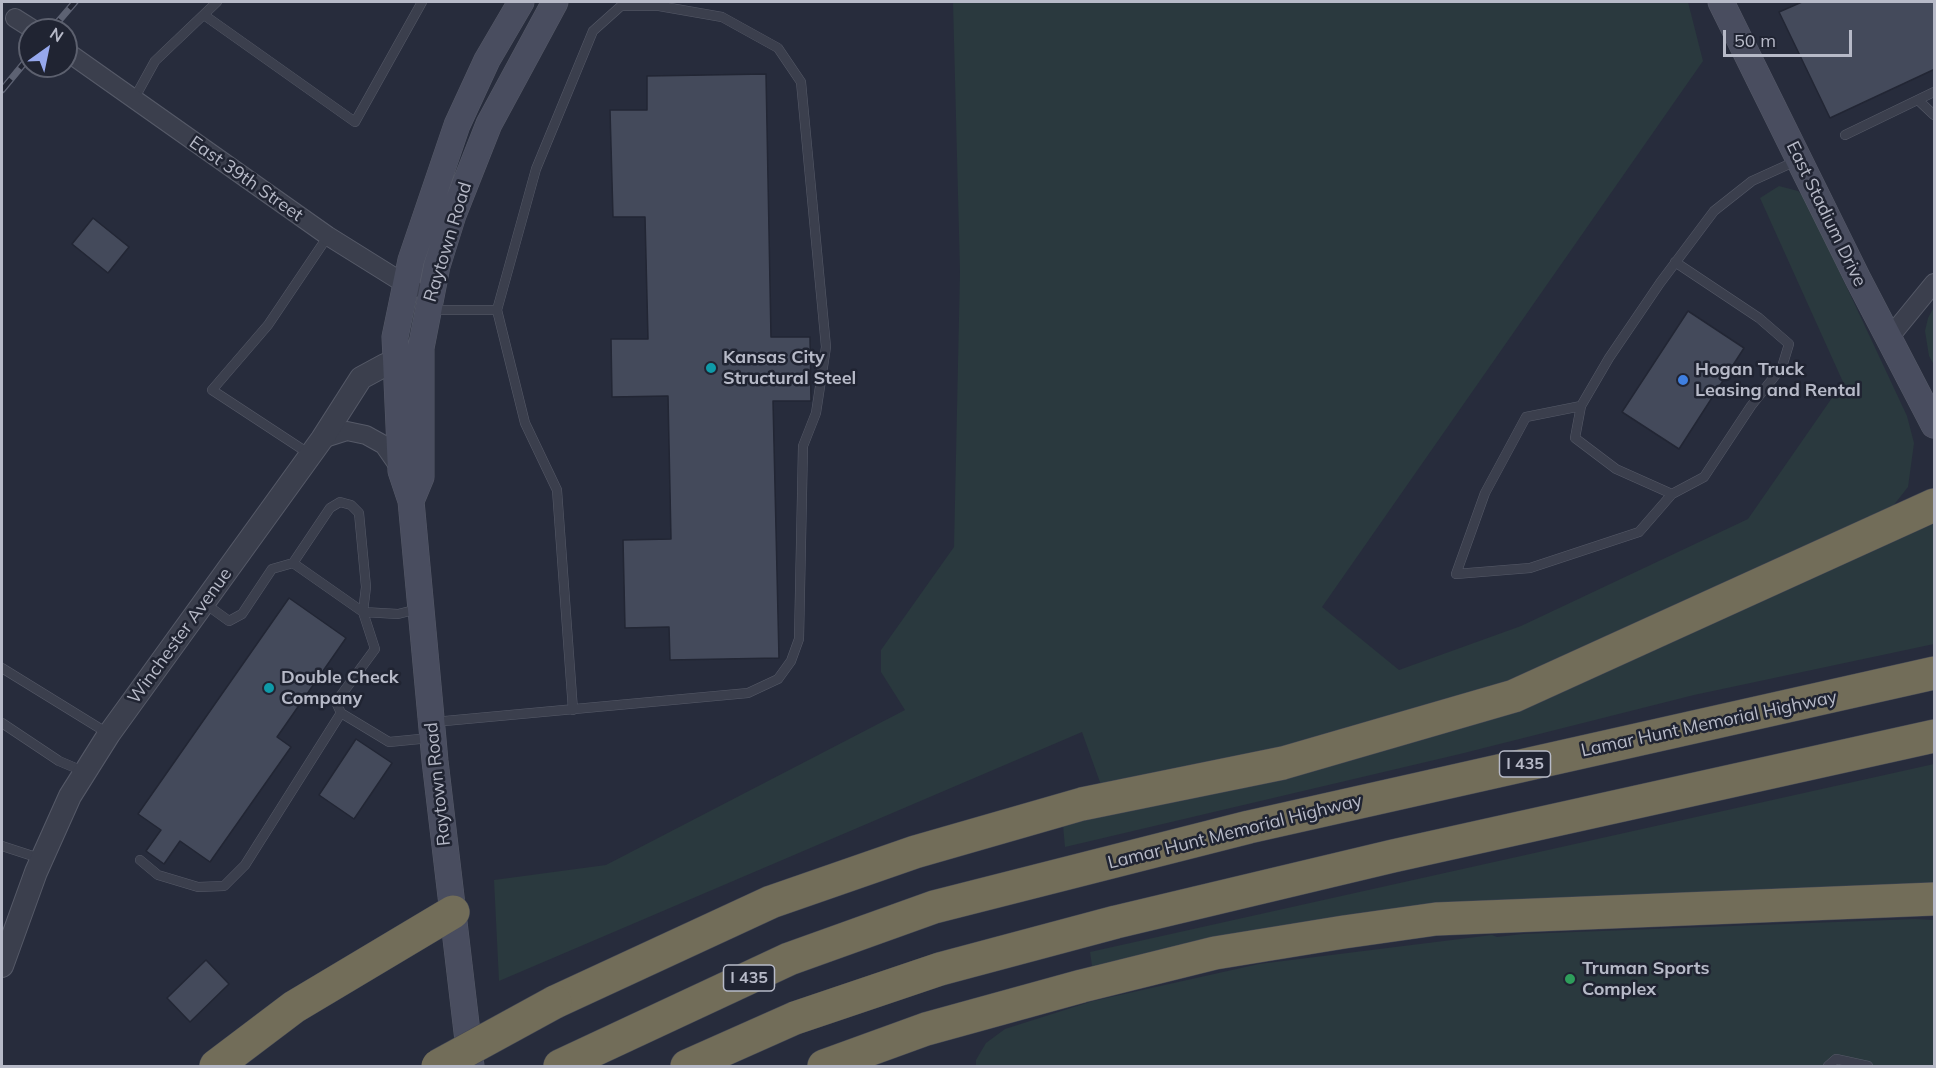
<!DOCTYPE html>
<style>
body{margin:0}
#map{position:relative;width:1936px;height:1068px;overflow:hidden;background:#272c3c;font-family:Mulish,sans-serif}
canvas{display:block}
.frame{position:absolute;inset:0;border:3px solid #b7bac8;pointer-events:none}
.north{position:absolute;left:18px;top:18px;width:60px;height:60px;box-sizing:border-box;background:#202432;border:2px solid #5c606e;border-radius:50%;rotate:33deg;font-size:16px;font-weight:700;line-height:24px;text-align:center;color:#b7bac8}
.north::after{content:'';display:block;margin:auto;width:21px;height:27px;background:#96a8ed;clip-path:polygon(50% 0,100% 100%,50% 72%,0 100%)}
.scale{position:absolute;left:1723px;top:30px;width:129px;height:27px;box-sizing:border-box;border:3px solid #b7bac8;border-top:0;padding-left:8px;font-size:18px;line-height:21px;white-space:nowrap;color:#b7bac8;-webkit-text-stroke:4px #202432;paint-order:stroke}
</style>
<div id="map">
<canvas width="1936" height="1068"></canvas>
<div class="frame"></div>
<div class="north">N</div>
<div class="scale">50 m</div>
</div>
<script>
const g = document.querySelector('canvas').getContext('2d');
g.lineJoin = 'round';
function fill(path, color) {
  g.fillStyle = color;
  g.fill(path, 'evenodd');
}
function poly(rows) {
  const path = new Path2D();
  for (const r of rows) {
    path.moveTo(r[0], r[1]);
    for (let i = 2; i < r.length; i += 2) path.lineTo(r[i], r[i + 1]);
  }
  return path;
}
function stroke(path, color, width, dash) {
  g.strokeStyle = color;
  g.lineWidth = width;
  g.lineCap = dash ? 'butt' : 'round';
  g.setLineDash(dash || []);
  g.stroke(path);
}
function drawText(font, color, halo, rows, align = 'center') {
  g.font = font + ' Mulish,sans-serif';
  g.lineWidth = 5;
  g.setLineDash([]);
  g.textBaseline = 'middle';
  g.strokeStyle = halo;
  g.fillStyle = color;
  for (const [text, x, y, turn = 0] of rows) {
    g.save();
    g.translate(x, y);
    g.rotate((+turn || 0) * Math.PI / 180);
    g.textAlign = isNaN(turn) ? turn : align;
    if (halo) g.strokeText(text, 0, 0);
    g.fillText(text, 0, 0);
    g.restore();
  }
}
const green = poly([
 [953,2,1688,2,1703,61,1322,607,1399,670,1521,626,1748,519,1843,382,1760,198,1779,186,1798,191,1805,198,1907,416,1914,443,1908,487,1893,506,1733,578,1569,661,1334,738,1101,785,1082,732,499,981,494,880,606,865,905,710,881,672,881,650,954,547,960,272],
 [1934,307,1934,365,1929,356,1925,331,1928,318],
 [1934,524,1934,644,1694,695,1460,754,1065,847,1063,825,1219,789],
 [1934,764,1934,886,1260,931,1092,966,1090,952],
 [1915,919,1934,920,1934,1066,976,1066,976,1060,986,1043,1005,1029,1093,1001,1259,964,1492,935,1497,937,1523,934]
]);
const building = poly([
 [1802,2,1935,2,1935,69,1830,118,1779,12,1802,2],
 [766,74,771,337,810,337,811,401,773,401,779,658,670,660,669,627,625,628,623,540,671,539,668,396,612,397,611,339,648,339,645,217,613,217,610,110,647,110,647,76,766,74],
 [93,218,129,247,108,273,72,244,93,218],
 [1688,311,1744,348,1679,449,1622,412,1688,311],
 [289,598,346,638,277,737,291,747,210,862,180,841,164,864,146,851,161,830,138,814,289,598],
 [356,739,392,763,354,819,319,795,356,739],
 [206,960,229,984,190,1022,167,998,206,960]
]);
const service = poly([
 [204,15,355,122,422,2],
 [134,99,155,61,217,2],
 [1918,100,1934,115],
 [1845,135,1934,92],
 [1675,262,1759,318,1789,344,1782,367,1751,406,1704,477,1672,494,1616,469,1575,438,1581,406,1609,358,1660,283,1714,211,1752,181,1796,161],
 [430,310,497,310,525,423,557,490,573,710],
 [1581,406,1526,417,1485,493,1456,574,1530,568,1639,532,1672,494],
 [311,455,212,390,268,325,328,236],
 [293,563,330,508,340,502,351,505,359,513,366,587,363,612,375,649,336,702,341,713,389,742,430,738],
 [204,603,229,621,242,614,272,569,293,563,363,612,398,614,418,609],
 [2,668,109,734],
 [434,722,748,693,778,679,791,661,799,639,803,446,816,413,826,347,801,82,778,48,722,17,659,6,621,6,593,31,536,169,497,310],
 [2,723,59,761,85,772],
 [2,846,42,859],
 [140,860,158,875,198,887,224,886,245,865,341,713],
 [1828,1066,1836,1059,1868,1066]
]);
const minor = poly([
 [15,18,34,30],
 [66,51,328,236,413,289],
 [1889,338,1934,283],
 [322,439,347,431,366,435,384,445,400,468]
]);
const tertiary = poly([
 [2,966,36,872,70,796,109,734,322,439,361,378,385,365,413,365]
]);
const secondary = poly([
 [1721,2,1858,279,1934,425],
 [411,501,421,477,421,348,437,266,453,215,489,124,555,2],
 [471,1066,435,761,411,501,401,471,395,337,411,260,457,125,487,60,521,2]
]);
const motorway = poly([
 [555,1002,771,902,915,852,1082,804,1283,763,1514,696,1934,505],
 [216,1066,294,1007,453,912],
 [560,1066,789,959,934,907,1249,827,1934,673],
 [687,1066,795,1018,940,969,1116,922,1393,856,1934,736],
 [824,1066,926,1029,1082,986,1215,953,1344,932,1436,919,1934,899]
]);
const rail = poly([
 [51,30,75,2],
 [2,90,30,56]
]);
const motorwayBridge = poly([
 [438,1066,555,1002]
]);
const markers = [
 [711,368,6,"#0f9aa8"],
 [1683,380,6,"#3f7fe0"],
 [269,688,6,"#0f9aa8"],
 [1570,979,6,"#2e9e5b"]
];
const shields = [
 [1525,764,51],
 [749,978,51]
];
const shieldNames = [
 ["I 435",1525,764],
 ["I 435",749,978]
];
const streetNames = [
 ["East 39th Street",246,179,35],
 ["East Stadium Drive",1826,214,64],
 ["Raytown Road",448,242,-73],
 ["Winchester Avenue",180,636,-54],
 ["Lamar Hunt Memorial Highway",1709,724,-12],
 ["Raytown Road",438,784,-96],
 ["Lamar Hunt Memorial Highway",1235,832,-14]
];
const poiNames = [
 ["Kansas City",723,358],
 ["Structural Steel",723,379],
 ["Hogan Truck",1695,370],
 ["Leasing and Rental",1695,391],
 ["Double Check",281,678],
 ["Company",281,699],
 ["Truman Sports",1582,969],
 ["Complex",1582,990]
];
fill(green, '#2a393e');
fill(building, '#444a5b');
stroke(building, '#222634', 1.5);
stroke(service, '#565a68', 10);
stroke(minor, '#565a68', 20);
stroke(tertiary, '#565a68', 24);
stroke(secondary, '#565a68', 27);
stroke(motorway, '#434755', 34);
stroke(service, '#3b3f4d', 9);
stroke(minor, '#3b3f4d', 18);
stroke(tertiary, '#3b3f4d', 22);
stroke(secondary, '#494d5f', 26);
stroke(motorway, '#726d59', 33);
stroke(rail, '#5d6273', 7);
stroke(rail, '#202432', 4.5, [14]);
stroke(motorwayBridge, '#434755', 34, []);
stroke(motorwayBridge, '#726d59', 33);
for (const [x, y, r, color] of markers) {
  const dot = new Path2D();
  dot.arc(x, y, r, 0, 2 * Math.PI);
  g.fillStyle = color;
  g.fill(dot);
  stroke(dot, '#202432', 2);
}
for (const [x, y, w] of shields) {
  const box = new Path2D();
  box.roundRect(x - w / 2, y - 13, w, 26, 4.5);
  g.fillStyle = '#202432';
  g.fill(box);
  stroke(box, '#b7bac8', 1.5);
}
drawText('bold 16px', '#b7bac8', null, shieldNames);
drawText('18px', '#b7bac8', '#202432', streetNames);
drawText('bold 18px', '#b7bac8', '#202432', poiNames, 'left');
</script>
